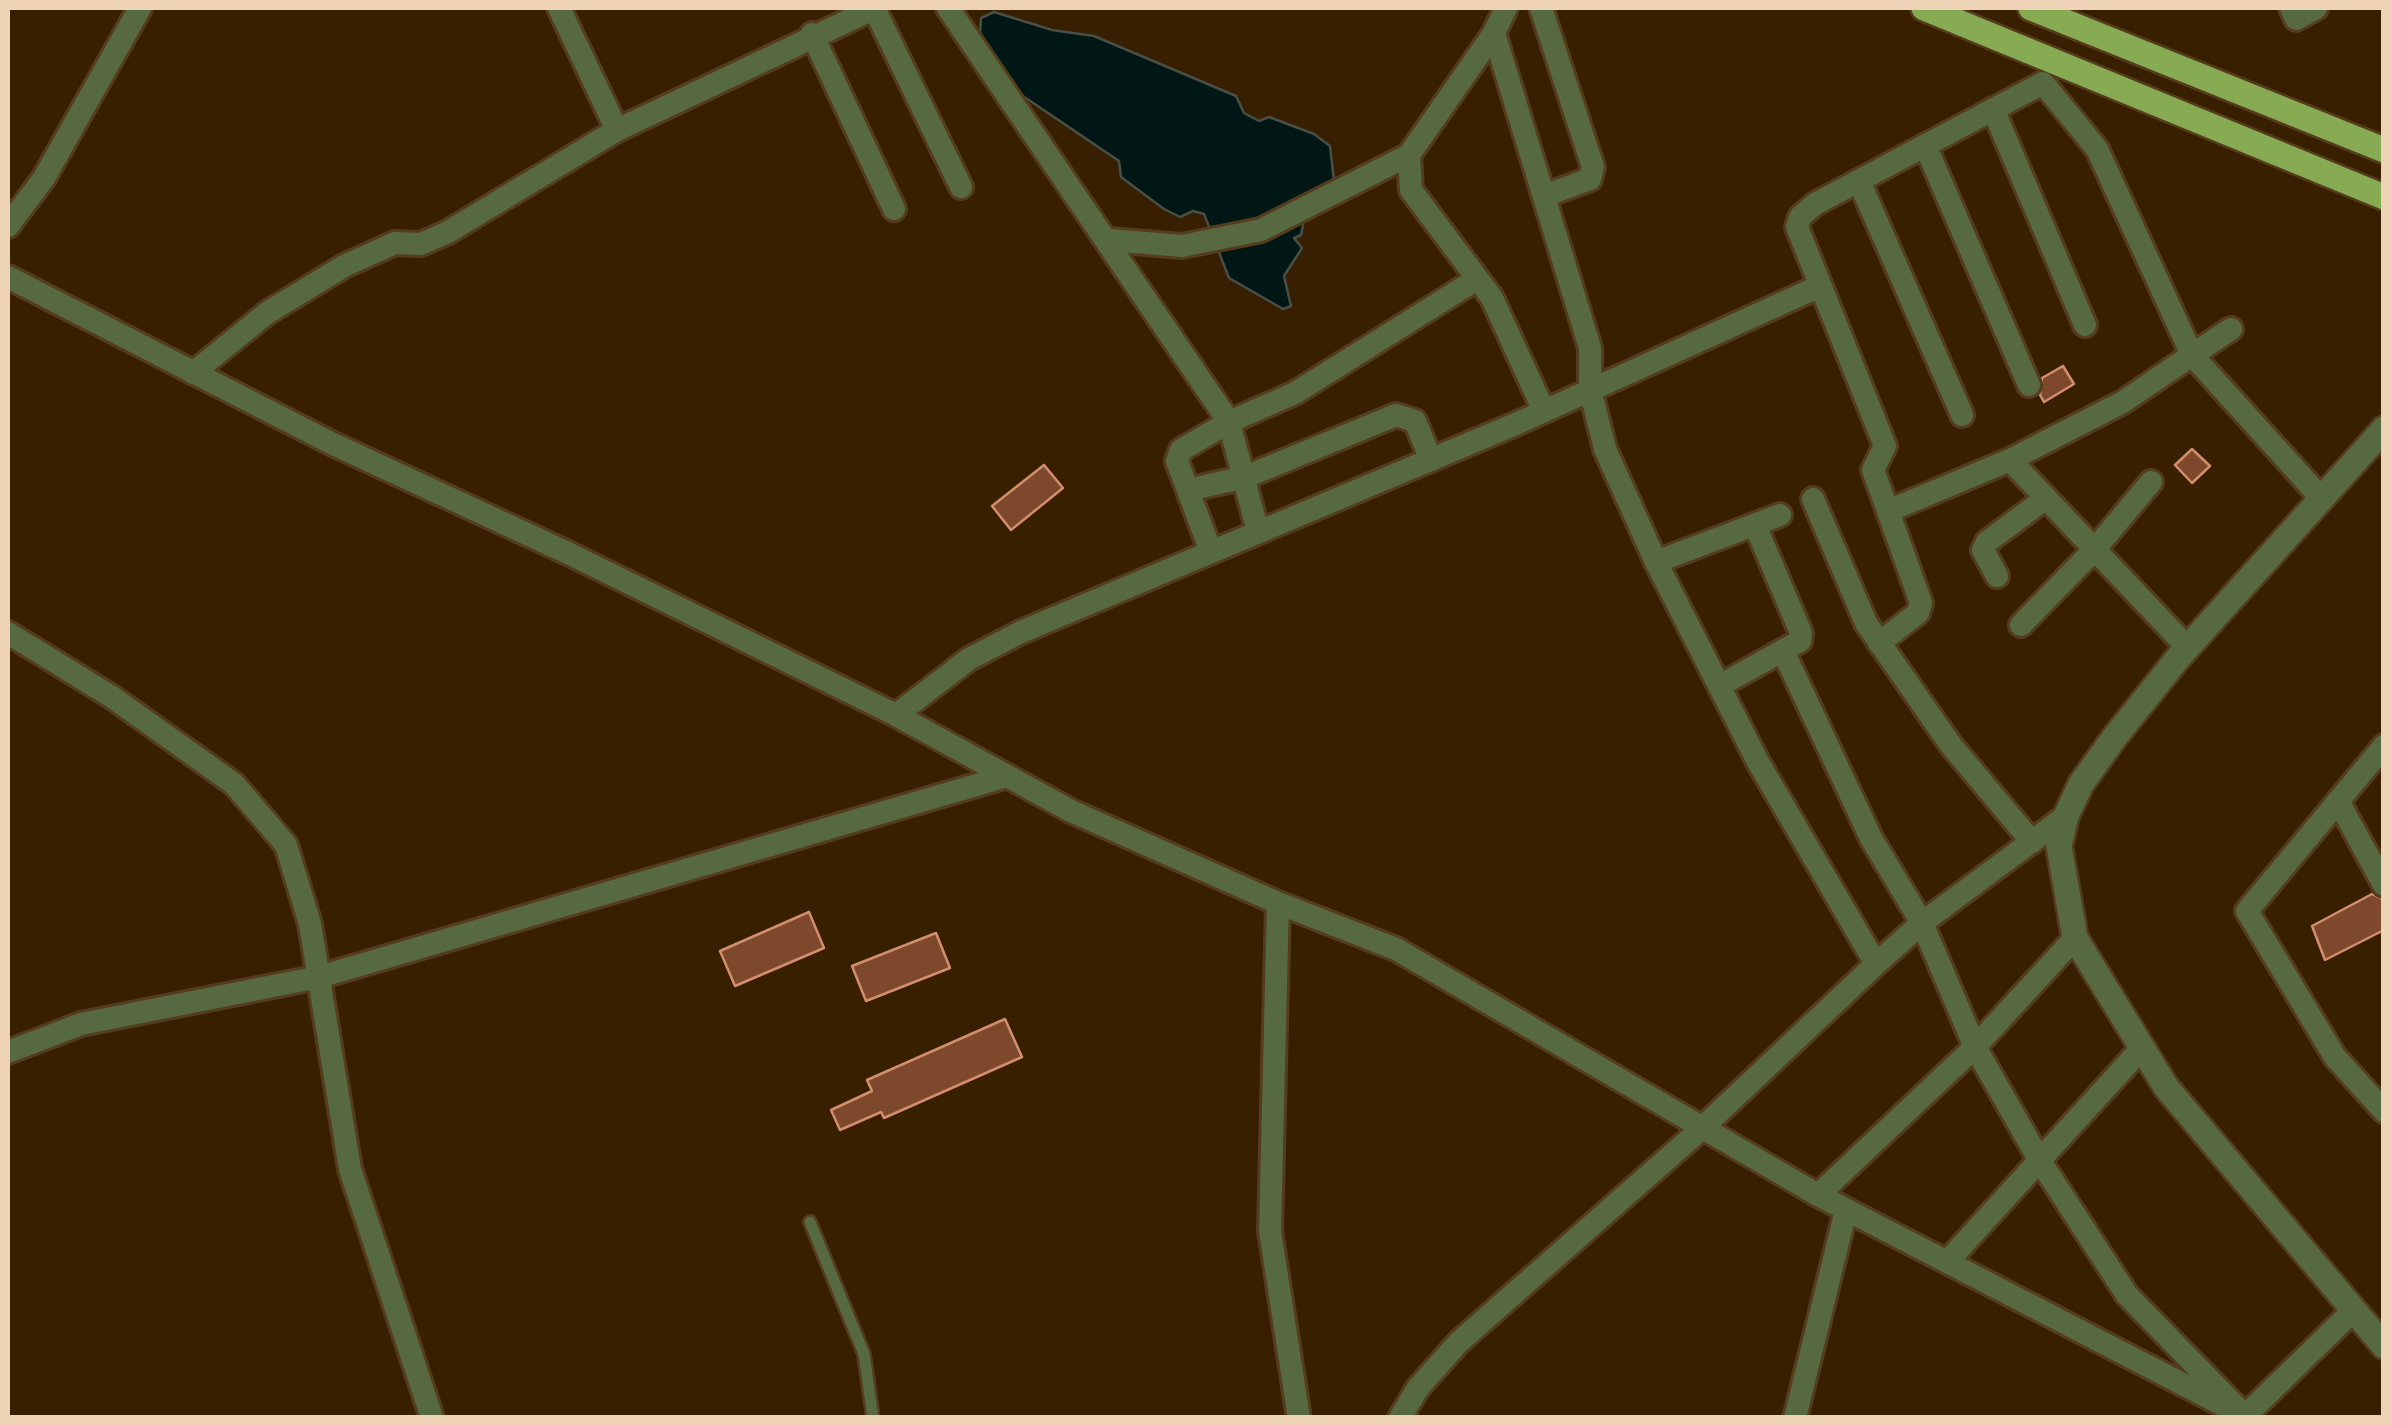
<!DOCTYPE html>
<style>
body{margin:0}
#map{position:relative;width:2391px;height:1425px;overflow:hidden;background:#381f00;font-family:Commissioner,sans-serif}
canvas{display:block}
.frame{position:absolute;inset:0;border:10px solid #efd3b7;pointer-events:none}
</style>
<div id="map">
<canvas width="2391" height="1425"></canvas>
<div class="frame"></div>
</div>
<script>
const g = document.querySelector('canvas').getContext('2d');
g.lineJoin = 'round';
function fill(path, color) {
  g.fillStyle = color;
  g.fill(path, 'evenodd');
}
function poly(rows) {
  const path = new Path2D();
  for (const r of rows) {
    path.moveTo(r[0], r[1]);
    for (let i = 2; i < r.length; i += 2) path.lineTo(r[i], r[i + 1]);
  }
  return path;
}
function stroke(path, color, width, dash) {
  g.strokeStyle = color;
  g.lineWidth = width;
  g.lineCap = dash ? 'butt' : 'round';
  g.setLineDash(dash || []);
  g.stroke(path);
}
const water = poly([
 [994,12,1052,30,1094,36,1236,96,1244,113,1259,121,1269,117,1314,134,1330,146,1334,181,1304,220,1301,235,1294,238,1302,248,1284,276,1291,306,1283,309,1229,278,1204,214,1193,211,1180,217,1164,209,1121,177,1119,161,1014,90,980,35,981,18,994,12]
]);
const building = poly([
 [2063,366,2074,384,2044,402,2040,395,2042,378,2063,366],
 [2192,449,2210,466,2192,483,2175,465,2192,449],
 [1044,465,1063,488,1011,530,992,506,1044,465],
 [2372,894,2384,900,2384,930,2325,960,2312,926,2372,894],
 [809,912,824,948,735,986,720,951,809,912],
 [936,933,950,968,866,1001,852,966,936,933],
 [1005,1019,1022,1057,884,1118,881,1112,840,1130,831,1110,872,1091,867,1080,1005,1019]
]);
const service = poly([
 [810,1222,864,1354,873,1418]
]);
const minor = poly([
 [559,8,617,130,875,8],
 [874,8,961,187],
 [948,8,1229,422,1258,532],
 [1541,8,1593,167,1590,179,1544,196],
 [2291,8,2296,19,2316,8],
 [1494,33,1590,348,1590,389,1605,449,1656,562,1758,762,1876,964],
 [812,34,894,209],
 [1993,109,2085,325],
 [1925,145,2029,385],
 [1409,155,1411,190,1492,298,1544,411],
 [1859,181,1962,415],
 [8,226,44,178,140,8],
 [1110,240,1182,246,1261,230,1409,155,1494,33,1506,8],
 [8,277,331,443,570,554,896,715,1071,811,1278,903,1396,949,1818,1195,2248,1418],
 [2231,329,2192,355,2123,402,2010,460,1888,511,1873,470,1885,446,1797,227,1800,217,1815,204,2043,83,2097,149,2192,355,2322,499],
 [193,373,267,313,344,266,395,243,421,244,448,232,617,130],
 [2010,460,2188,648],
 [1188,490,1245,477,1396,415,1415,421,1431,460],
 [1813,499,1866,623,1950,744,2032,842],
 [1211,552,1177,461,1181,450,1229,422,1295,393,1477,279],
 [1656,562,1780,515],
 [1997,576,1983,550,1987,542,2046,498],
 [2021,625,2095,549,2151,482],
 [8,633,112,697,234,784,286,845,310,924,350,1169,432,1418],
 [1879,643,1918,613,1921,603,1888,511],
 [1784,653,1871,838,1922,923,1975,1047,2040,1161,2127,1295,2245,1416,2354,1310],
 [1719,686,1800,641,1801,633,1755,525],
 [896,715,969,659,1021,632,1518,423,1820,286],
 [2384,746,2247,911,2335,1057,2384,1111],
 [2338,801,2384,885],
 [1278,903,1270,1231,1299,1418],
 [8,1052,81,1024,319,977,1004,777],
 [1818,1195,1975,1047,2075,938],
 [1947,1262,2141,1049],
 [1400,1418,1418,1388,1459,1342,1700,1130,1876,964,1922,923,2066,816],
 [1795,1418,1846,1210]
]);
const tertiary = poly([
 [2384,429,2178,658,2114,738,2081,784,2066,816,2059,846,2075,938,2166,1087,2384,1346]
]);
const primary = poly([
 [1924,8,2384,197],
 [2031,8,2384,150]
]);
fill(water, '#001715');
stroke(water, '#484f46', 2.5);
fill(building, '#7e482c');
stroke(building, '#d38e6b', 2.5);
stroke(service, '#553c1d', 16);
stroke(minor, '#553c1d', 28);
stroke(tertiary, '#553c1d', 30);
stroke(primary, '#553c1d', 30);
stroke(service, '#576940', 11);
stroke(minor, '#576940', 22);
stroke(tertiary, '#576940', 25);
stroke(primary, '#87ab53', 25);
</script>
